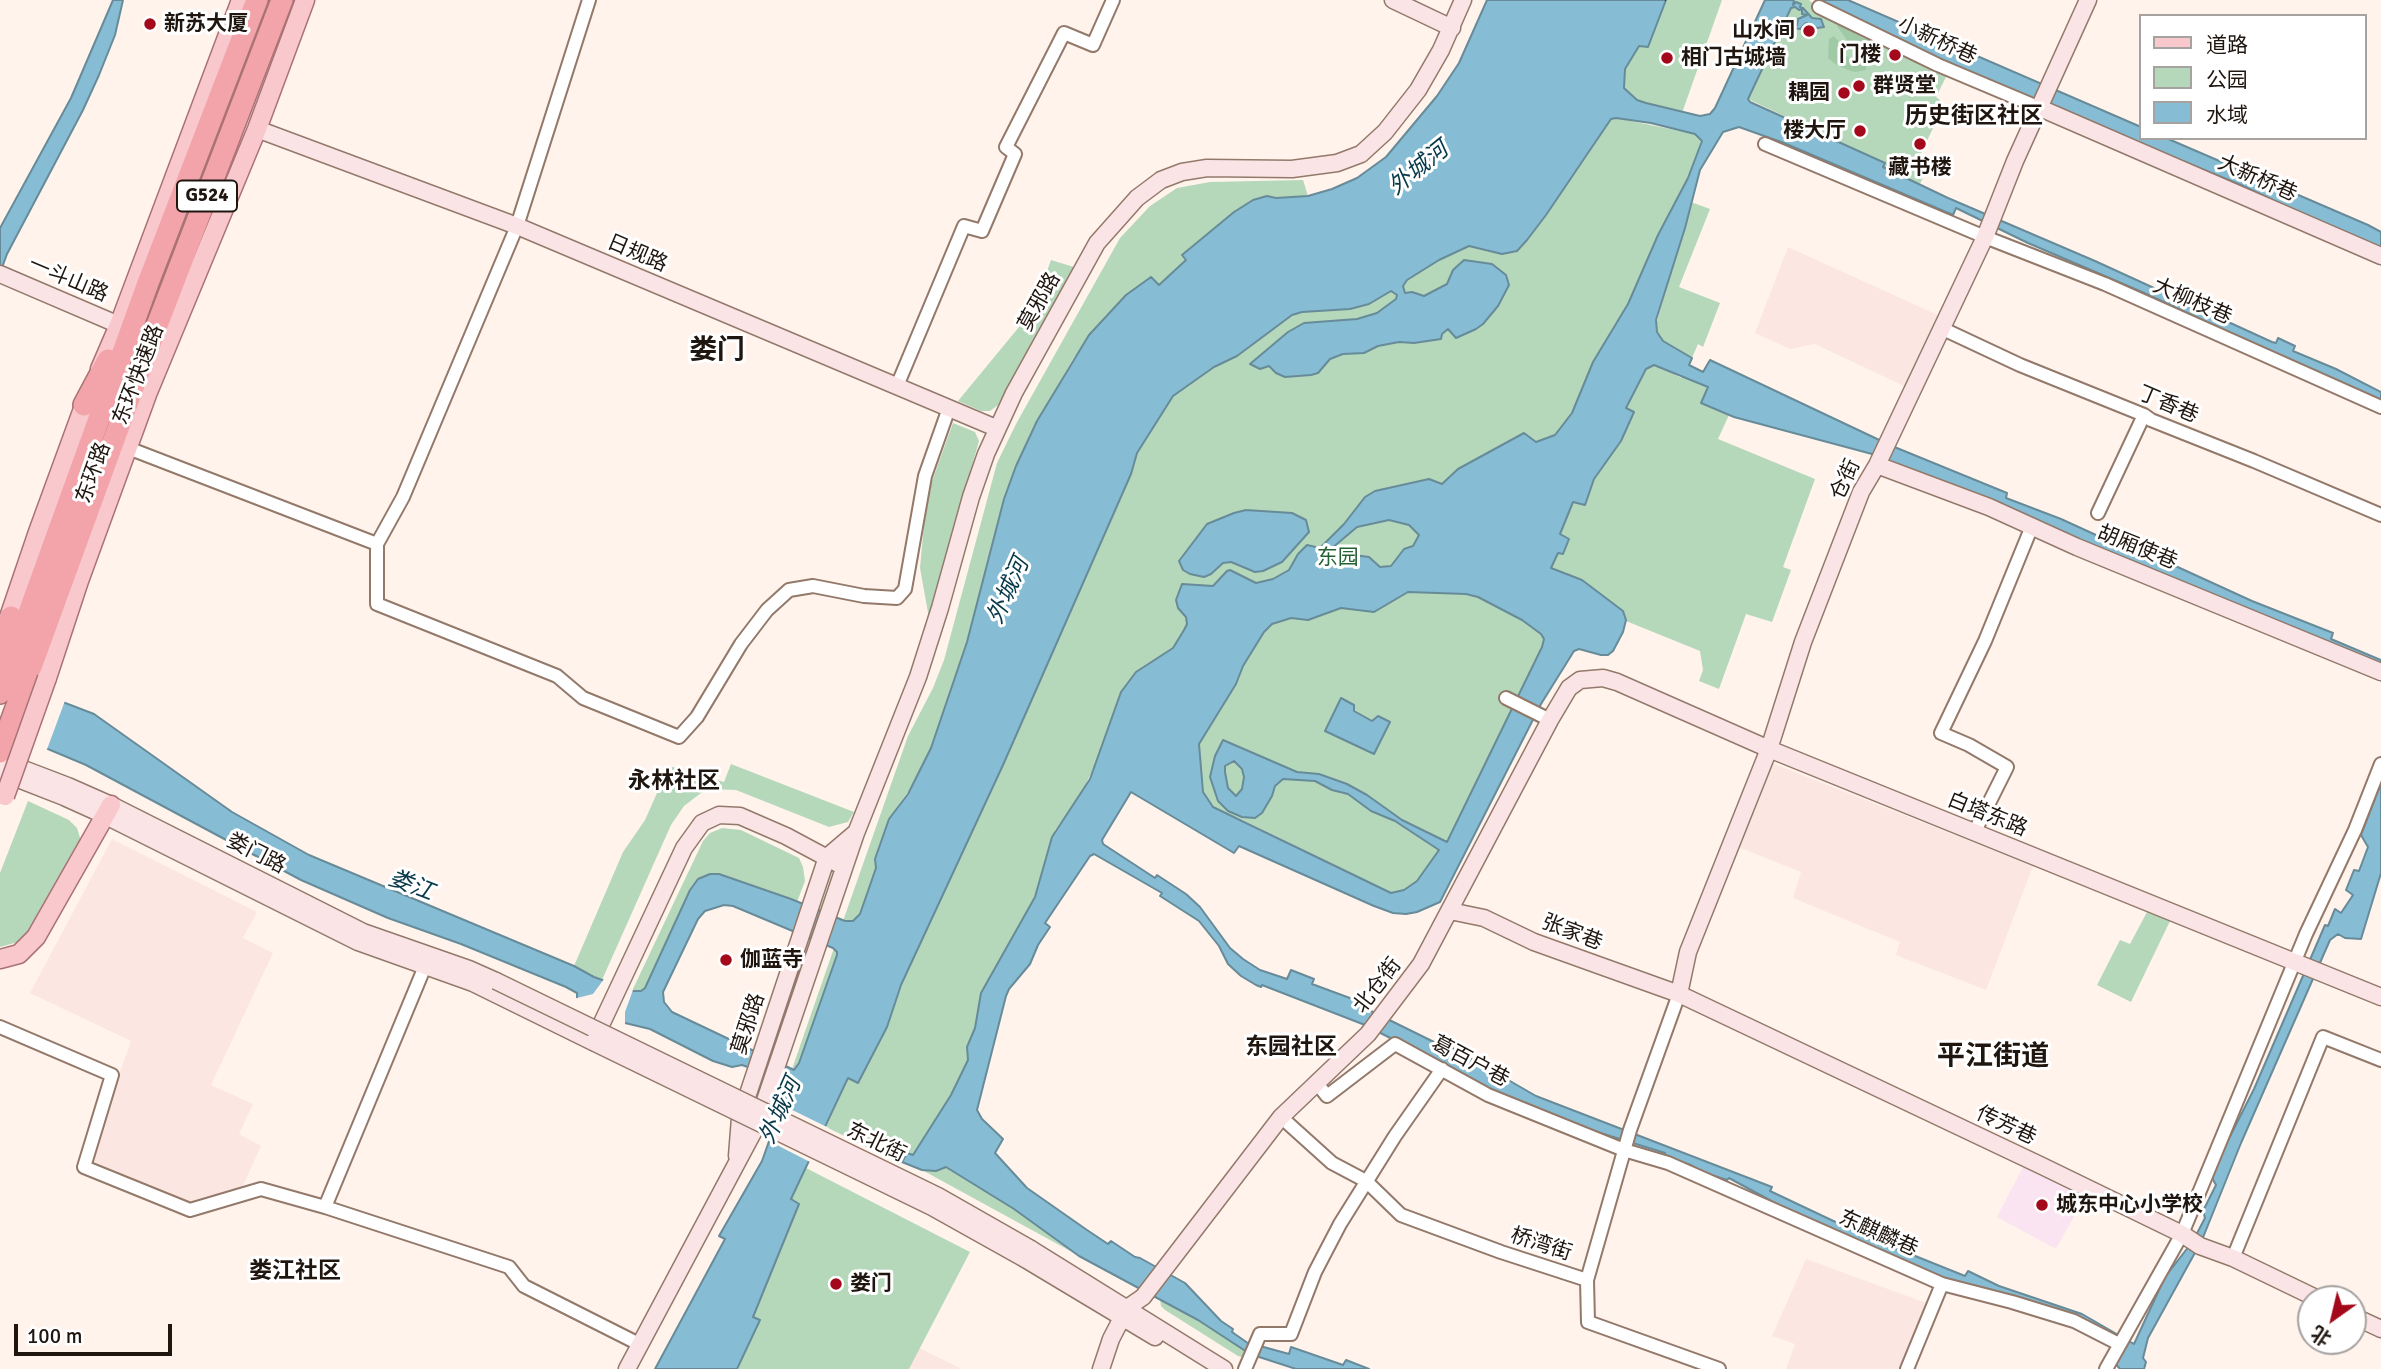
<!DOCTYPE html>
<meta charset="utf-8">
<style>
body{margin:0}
#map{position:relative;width:2381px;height:1369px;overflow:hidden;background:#fff3ec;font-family:Signika,"Noto Sans SC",sans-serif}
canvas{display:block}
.legend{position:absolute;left:2139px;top:14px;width:228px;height:126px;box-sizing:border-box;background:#fff;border:2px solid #a6a29f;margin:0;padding:9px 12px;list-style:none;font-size:21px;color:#201610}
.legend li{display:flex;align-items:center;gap:14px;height:35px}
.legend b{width:35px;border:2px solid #a6a29f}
.north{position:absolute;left:2297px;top:1285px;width:70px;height:70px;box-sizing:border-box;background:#fff;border:2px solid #a6a29f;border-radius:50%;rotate:214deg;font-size:19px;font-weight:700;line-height:28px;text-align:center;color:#201610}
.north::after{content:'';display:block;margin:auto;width:24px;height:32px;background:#a4091b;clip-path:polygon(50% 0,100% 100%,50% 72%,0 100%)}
.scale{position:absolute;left:14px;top:1324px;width:158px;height:32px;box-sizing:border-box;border:4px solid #201610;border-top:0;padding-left:9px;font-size:21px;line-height:24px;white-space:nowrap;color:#201610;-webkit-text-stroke:5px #fff;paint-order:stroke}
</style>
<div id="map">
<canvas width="2381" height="1369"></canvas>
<ul class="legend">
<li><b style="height:9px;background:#f8c8cc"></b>道路</li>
<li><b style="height:19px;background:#b5d8ba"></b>公园</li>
<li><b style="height:19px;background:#86bdd4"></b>水域</li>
</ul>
<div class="north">北</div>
<div class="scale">100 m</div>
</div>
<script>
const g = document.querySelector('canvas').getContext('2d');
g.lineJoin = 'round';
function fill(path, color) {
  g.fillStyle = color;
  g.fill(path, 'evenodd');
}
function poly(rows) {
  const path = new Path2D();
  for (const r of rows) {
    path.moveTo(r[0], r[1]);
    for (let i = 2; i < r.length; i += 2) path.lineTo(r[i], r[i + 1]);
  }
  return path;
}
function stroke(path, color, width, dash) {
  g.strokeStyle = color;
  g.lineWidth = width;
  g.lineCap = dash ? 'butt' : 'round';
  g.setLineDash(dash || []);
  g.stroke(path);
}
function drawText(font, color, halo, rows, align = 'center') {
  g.font = font + ' Signika,"Noto Sans SC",sans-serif';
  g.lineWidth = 6;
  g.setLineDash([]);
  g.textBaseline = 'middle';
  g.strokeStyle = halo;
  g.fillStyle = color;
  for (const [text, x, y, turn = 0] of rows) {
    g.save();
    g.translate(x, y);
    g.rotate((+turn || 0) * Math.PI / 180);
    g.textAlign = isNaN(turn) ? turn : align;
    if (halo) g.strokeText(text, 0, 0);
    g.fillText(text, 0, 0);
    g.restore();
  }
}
const industrial = poly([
 [1788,247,1942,317,1906,387,1815,344,1790,349,1755,333],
 [1764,760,2033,866,1986,990,1896,955,1900,942,1793,898,1801,872,1733,845],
 [112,839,257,912,243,938,273,953,211,1085,253,1104,239,1134,261,1146,242,1188,189,1206,88,1163,131,1041,30,993],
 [1806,1259,1929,1304,1903,1369,1786,1369,1795,1344,1772,1336],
 [919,1348,962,1369,909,1369]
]);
const education = poly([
 [2025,1163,2087,1193,2056,1249,1997,1217]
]);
const green = poly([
 [1666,0,1722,0,1682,113,1637,100,1624,88,1625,69,1639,46,1648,46],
 [1795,0,1809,0,1817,7,1948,73,1936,97,1940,100,1928,123,1934,126,1917,162,1928,167,1920,184,1883,167,1884,163,1748,99],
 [1616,118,1695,134,1702,139,1688,178,1658,235,1628,304,1612,331,1659,366,1681,378,1683,375,1708,388,1701,403,1729,415,1718,439,1815,479,1783,567,1791,570,1772,622,1746,614,1719,689,1699,681,1703,670,1700,651,1626,621,1542,647,1447,842,1417,881,1398,893,1391,893,1243,820,1096,763,1079,798,1055,830,1035,897,981,993,975,1028,967,1047,968,1060,951,1095,913,1155,907,1153,901,1164,826,1127,849,1078,858,1082,886,1027,901,985,1003,765,1131,474,1137,453,1173,396,1214,367,1237,356,1292,315,1302,312,1350,309,1369,304,1439,260,1469,246,1502,254,1517,251,1585,159,1611,119],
 [1303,180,1308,196,1276,198,1267,196,1182,255,1187,260,1159,285,1106,315,1073,359,1031,432,1016,466,1004,499,967,642,931,748,918,777,896,809,875,858,876,868,859,916,853,921,843,921,908,736,933,688,944,660,997,463,1016,424,1120,238,1150,206,1177,188,1210,182],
 [1691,202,1710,209,1679,287,1720,303,1703,347,1698,344,1692,358,1665,344,1657,332,1656,325],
 [1051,260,1074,267,998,405,990,411,981,411,958,401,1033,310],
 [953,423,975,432,979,441,929,618,920,568,924,524,931,484],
 [731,764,854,812,848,822,829,827,736,790,710,789,701,793,684,806,671,825,602,980,574,966,623,852,645,820,669,766,724,782],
 [28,801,69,820,77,828,81,841,30,933,18,942,0,947,0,873],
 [722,828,741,830,799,858,803,867,805,881,797,902,693,884,648,982,643,990,632,991,703,841,710,833],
 [2147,912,2170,921,2131,1002,2097,985,2120,940,2130,944],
 [834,948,837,955,799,1063,797,1068,792,1069],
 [946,1167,1014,1209,1072,1252,922,1170,936,1171],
 [806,1168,970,1252,909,1369,737,1369,760,1321,753,1317,798,1204,791,1200],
 [1160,1299,1198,1320,1249,1353,1245,1358,1238,1356,1165,1310,1161,1306]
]);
const forest = poly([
 [1839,23,1863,38,1875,40,1868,50,1866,70,1855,72,1848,70,1835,64,1828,58,1829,39,1834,36,1842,46,1845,55,1852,60,1857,58,1855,52,1837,26]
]);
const water = poly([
 [113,0,123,0,115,35,99,75,83,110,7,254,0,273,0,228,71,98,113,0],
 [1487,0,1666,0,1648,47,1639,46,1625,69,1624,88,1637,100,1646,103,1700,116,1710,114,1715,108,1765,0,1794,0,1793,5,1796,2,1801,4,1800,7,1803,8,1812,18,1821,19,1824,27,1817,28,1806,23,1800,29,1788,27,1787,25,1792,23,1795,26,1797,25,1798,19,1807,15,1802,14,1802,9,1799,10,1795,7,1791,8,1748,99,1750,102,1885,163,1883,167,1948,198,2095,261,2272,342,2276,343,2278,338,2295,346,2293,351,2336,369,2381,392,2381,402,2142,292,2028,243,1956,208,1953,215,1784,143,1739,127,1723,132,1700,170,1685,228,1656,320,1657,332,1663,341,1692,358,1689,365,1703,372,1710,360,1892,446,2007,493,2006,498,2061,519,2144,557,2147,553,2252,601,2333,633,2331,639,2381,660,2381,669,1872,454,1734,417,1701,403,1708,387,1654,365,1646,369,1626,408,1634,412,1621,441,1594,479,1585,505,1573,502,1560,534,1569,539,1563,554,1558,553,1551,568,1582,580,1623,611,1626,620,1623,632,1613,651,1608,655,1601,655,1579,649,1574,651,1541,704,1440,902,1417,912,1406,914,1393,913,1374,906,1239,846,1234,853,1131,792,1102,840,1103,844,1155,878,1157,875,1186,894,1200,907,1230,948,1243,959,1260,970,1287,979,1291,970,1314,979,1312,984,1366,1004,1365,1008,1436,1043,1438,1041,1451,1047,1536,1096,1772,1187,1770,1191,1863,1235,1965,1276,1968,1271,1999,1286,2082,1314,2134,1344,2165,1277,2193,1241,2205,1218,2203,1211,2216,1185,2211,1176,2213,1170,2254,1089,2325,925,2328,926,2335,909,2341,913,2353,895,2346,890,2354,870,2359,871,2368,847,2361,835,2381,783,2381,873,2361,939,2345,938,2338,934,2330,940,2241,1143,2202,1240,2148,1338,2143,1358,2146,1362,2144,1369,2120,1369,2114,1362,2123,1345,1959,1286,1786,1209,1729,1178,1727,1180,1702,1172,1691,1165,1664,1157,1665,1153,1581,1127,1499,1094,1365,1025,1262,985,1261,987,1256,985,1241,976,1228,964,1219,946,1199,921,1160,896,1162,893,1094,854,1090,856,1045,923,1050,927,1038,945,1030,964,1009,989,1006,996,977,1110,982,1119,1003,1139,995,1153,1027,1188,1087,1230,1108,1244,1111,1241,1135,1257,1140,1258,1185,1283,1221,1321,1233,1329,1232,1332,1252,1346,1260,1346,1289,1354,1291,1347,1343,1365,1346,1360,1369,1369,1296,1369,1250,1354,1198,1320,1079,1256,1014,1209,946,1167,936,1171,922,1170,902,1162,907,1153,913,1155,951,1095,968,1060,967,1047,975,1028,981,993,1035,897,1052,837,1090,779,1121,692,1136,672,1173,648,1184,630,1187,624,1186,617,1178,608,1176,600,1182,584,1213,586,1227,571,1230,570,1256,583,1273,579,1289,570,1298,554,1307,545,1320,548,1344,524,1365,497,1375,491,1429,479,1442,484,1458,469,1524,433,1536,442,1555,435,1572,413,1593,362,1628,304,1658,235,1688,178,1702,141,1695,134,1651,123,1616,118,1611,119,1546,215,1527,240,1517,251,1502,254,1469,246,1439,260,1407,280,1403,286,1405,293,1412,292,1424,296,1447,284,1453,270,1464,260,1492,264,1506,275,1509,285,1498,306,1483,324,1476,329,1456,338,1448,329,1442,334,1441,339,1414,343,1399,342,1378,346,1364,353,1343,354,1330,359,1318,373,1311,375,1285,377,1276,373,1269,366,1260,369,1250,364,1288,332,1304,323,1357,319,1377,313,1396,299,1397,295,1391,291,1369,304,1350,309,1302,312,1292,315,1237,356,1214,367,1173,396,1137,453,1131,474,1003,765,901,985,887,1027,858,1083,848,1078,791,1199,799,1204,753,1317,760,1320,737,1369,655,1369,725,1239,719,1236,762,1161,790,1082,742,1065,732,1067,713,1061,650,1029,625,1023,577,1000,577,993,566,987,461,944,388,918,301,880,86,765,0,729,0,678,94,714,232,812,309,855,574,966,594,977,632,991,641,991,645,988,690,890,698,879,710,874,719,874,791,899,845,921,853,921,860,914,876,868,875,859,889,819,908,794,931,748,967,642,1004,499,1016,466,1037,421,1089,335,1126,295,1151,277,1159,285,1186,260,1182,255,1234,212,1253,200,1267,196,1276,198,1308,196,1332,189,1357,178,1386,157,1437,96,1459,63,1487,0],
 [1389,520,1409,525,1419,535,1413,546,1404,549,1391,566,1380,567,1369,557,1331,552,1331,549,1357,527,1389,520],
 [1408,592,1466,594,1478,597,1522,620,1541,634,1544,639,1542,647,1447,842,1402,820,1367,795,1347,784,1319,774,1297,772,1223,740,1215,756,1210,777,1218,801,1228,811,1242,817,1255,818,1262,813,1272,796,1275,786,1283,779,1315,781,1332,790,1348,794,1371,811,1395,821,1439,850,1417,881,1404,890,1391,893,1213,807,1203,792,1199,744,1236,684,1243,666,1264,632,1272,624,1291,618,1308,620,1341,608,1374,612,1408,592],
 [1234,761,1242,769,1244,777,1242,789,1236,796,1228,788,1225,772,1225,766,1234,761],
 [724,905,733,906,833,948,837,952,837,955,799,1063,794,1070,672,1012,664,1002,663,992,698,919,705,911,724,905],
 [1820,0,1848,0,2141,127,2141,138,2166,138,2368,225,2381,232,2381,251,2241,185,1977,77,1820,0],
 [1246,510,1292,513,1306,520,1309,532,1282,562,1263,571,1255,572,1231,562,1223,563,1211,574,1204,577,1190,574,1183,570,1179,561,1207,524,1234,513,1246,510],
 [1341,698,1354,705,1354,711,1372,721,1378,716,1390,722,1374,754,1325,731,1341,698]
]);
const pier = poly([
 [0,674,66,698,46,752,0,733],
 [604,979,633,990,625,1012,625,1026,573,1002,573,999,593,994],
 [780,1104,829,1128,812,1163,767,1140]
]);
const ferry = poly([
 [1665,0,1666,0]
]);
const street = poly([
 [1819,7,1938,65,2040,108],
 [1765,144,1985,237,2105,284,2381,407],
 [1941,328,2020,365,2144,415,2151,420,2254,461,2381,515],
 [897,386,964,226,982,231,1015,154,1006,147,1064,33,1093,45,1113,0],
 [128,448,377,544,403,497,517,226,589,0],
 [2098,513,2144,415],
 [377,544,377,604,557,676,583,698,679,737,697,717,741,644,767,610,789,590,813,586,864,596,897,598,905,589,925,476,949,408],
 [1506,698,1550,720],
 [1974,833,2007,767,1969,745,1941,733,1985,641,2032,526],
 [0,1027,112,1075,84,1167,190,1210,261,1189,325,1207,509,1267,524,1286,639,1344],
 [1316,1082,1327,1096,1395,1044,1488,1095,1624,1150,1668,1163,1942,1284,2012,1302,2074,1321,2119,1344],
 [1281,1117,1332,1163,1366,1181,1401,1215,1501,1252,1587,1280,1588,1322,1719,1369],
 [325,1207,428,959],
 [2233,1258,2323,1037,2381,1060],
 [1587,1280,1630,1130,1679,994],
 [1245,1369,1260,1334,1291,1334,1315,1272,1340,1224,1395,1136,1442,1069],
 [1907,1369,1942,1284],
 [2106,1369,2182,1234,2306,934,2355,830,2381,764]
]);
const secondary = poly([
 [1393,0,1452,28],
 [2040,108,2381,256],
 [257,129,517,226,996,428],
 [0,274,119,325],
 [1877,465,1989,507,2077,547,2381,672],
 [0,760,68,786,111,805,363,932,469,969,496,981],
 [0,772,64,797,106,816,358,942,473,983,593,1042,684,848,702,823,719,815,740,816,786,836,844,867],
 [1450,911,1484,918,1534,942,1679,994,2040,1165,2182,1234,2200,1246,2233,1258,2318,1299],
 [1679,994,1688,952,1769,749,1803,642,1861,492,1877,465,1985,237,2015,161,2088,0],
 [737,1156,740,1118,827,857,854,834],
 [1031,1249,1224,1369],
 [1025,1259,1155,1337],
 [2353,1316,2381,1329],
 [627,1369,756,1127,856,833,918,677,940,608,971,497,986,454,1014,393,1097,243,1137,198,1161,180,1182,172,1207,168,1292,169,1337,163,1361,154,1385,132,1418,90,1441,50,1463,0],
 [1101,1369,1111,1339,1127,1308,1143,1297,1281,1117,1368,1034,1421,964,1550,720,1569,688,1580,680,1603,678,1617,682,1769,749,2381,997]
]);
const primary = poly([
 [100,369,119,325,241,0],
 [5,629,38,532,88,395],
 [47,678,79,581,148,392,257,129,305,0],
 [0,959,19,954,36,937,111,805]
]);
const highway = poly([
 [84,405,108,360],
 [2,652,11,617],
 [0,693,148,283,257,0],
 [0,752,131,393,282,0]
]);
const secondaryBridge = poly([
 [496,981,938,1196,1031,1249],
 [593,1042,932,1207,1025,1259]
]);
const primaryBridge = poly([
 [5,796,47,678]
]);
const markers = [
 [150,24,7,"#a4091b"],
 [1809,31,7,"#a4091b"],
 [1895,55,7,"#a4091b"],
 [1667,58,7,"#a4091b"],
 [1859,86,7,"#a4091b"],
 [1844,93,7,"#a4091b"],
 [1860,131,7,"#a4091b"],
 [1920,144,7,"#a4091b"],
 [726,960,7,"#a4091b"],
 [2042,1205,7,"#a4091b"],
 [836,1284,7,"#a4091b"]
];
const shields = [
 [207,196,60]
];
const shieldNames = [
 ["G524",207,196]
];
const poiNames = [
 ["新苏大厦",164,24],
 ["山水间",1795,31,"right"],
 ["门楼",1881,55,"right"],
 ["相门古城墙",1681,58],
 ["群贤堂",1873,86],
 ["耦园",1830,93,"right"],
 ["楼大厅",1846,131,"right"],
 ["藏书楼",1920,168,"center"],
 ["伽蓝寺",740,960],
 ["城东中心小学校",2056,1205],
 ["娄门",850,1284]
];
const streetNames = [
 ["小新桥巷",1937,41,25],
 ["大新桥巷",2257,179,24],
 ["日规路",637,254,23],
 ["一斗山路",68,280,23],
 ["莫邪路",1040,302,-61],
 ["大柳枝巷",2192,302,24],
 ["东环快速路",139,375,-69],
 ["丁香巷",2168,405,23],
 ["东环路",94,473,-70],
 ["仓街",1846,480,-65],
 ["胡厢使巷",2137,548,22],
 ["白塔东路",1987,815,22],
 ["娄门路",256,854,27],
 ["张家巷",1572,933,21],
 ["北仓街",1378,986,-52],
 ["莫邪路",749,1024,-72],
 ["葛百户巷",1470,1062,28],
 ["传芳巷",2006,1126,25],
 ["东北街",876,1143,26],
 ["东麒麟巷",1878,1234,24],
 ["桥湾街",1541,1245,18]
];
const parkNames = [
 ["东园",1338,558]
];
const neighbourhoodNames = [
 ["历史街区社区",1974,117],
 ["永林社区",674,782],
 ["东园社区",1291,1048],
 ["娄江社区",295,1272]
];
const waterNames = [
 ["外城河",1419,169,-39],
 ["外城河",1009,591,-66],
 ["娄江",411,886,21],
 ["外城河",781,1111,-66]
];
const districtNames = [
 ["娄门",717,352],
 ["平江街道",1993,1058]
];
fill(industrial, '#fbe6e1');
fill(education, '#fbe4f2');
fill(green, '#b5d8ba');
fill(forest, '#a0c9a6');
fill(water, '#86bdd4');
stroke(water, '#678b99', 2);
fill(pier, '#fff3ec');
stroke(ferry, '#07394a', 2, [9, 7]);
stroke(street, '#93796a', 16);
stroke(secondary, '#93796a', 19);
stroke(primary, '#a97274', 21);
stroke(highway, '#a97274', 24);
stroke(street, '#fff', 12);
stroke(secondary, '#fbe4e6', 16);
stroke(primary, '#f8c8cc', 18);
stroke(highway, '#f3a4aa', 21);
stroke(secondaryBridge, '#93796a', 19, []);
stroke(primaryBridge, '#a97274', 21, []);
stroke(secondaryBridge, '#fbe4e6', 16);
stroke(primaryBridge, '#f8c8cc', 18);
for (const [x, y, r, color] of markers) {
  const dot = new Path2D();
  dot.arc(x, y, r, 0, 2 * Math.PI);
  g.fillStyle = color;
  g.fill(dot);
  stroke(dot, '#fff', 2.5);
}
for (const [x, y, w] of shields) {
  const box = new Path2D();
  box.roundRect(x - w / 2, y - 15.5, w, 31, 5);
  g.fillStyle = '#fff';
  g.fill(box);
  stroke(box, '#201610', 2);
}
drawText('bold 19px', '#201610', null, shieldNames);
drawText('bold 21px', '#201610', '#fff', poiNames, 'left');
drawText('21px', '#201610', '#fff', streetNames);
drawText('21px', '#256134', '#fff', parkNames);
drawText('bold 23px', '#201610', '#fff', neighbourhoodNames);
drawText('italic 23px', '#07394a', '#fff', waterNames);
drawText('bold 28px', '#201610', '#fff', districtNames);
</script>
